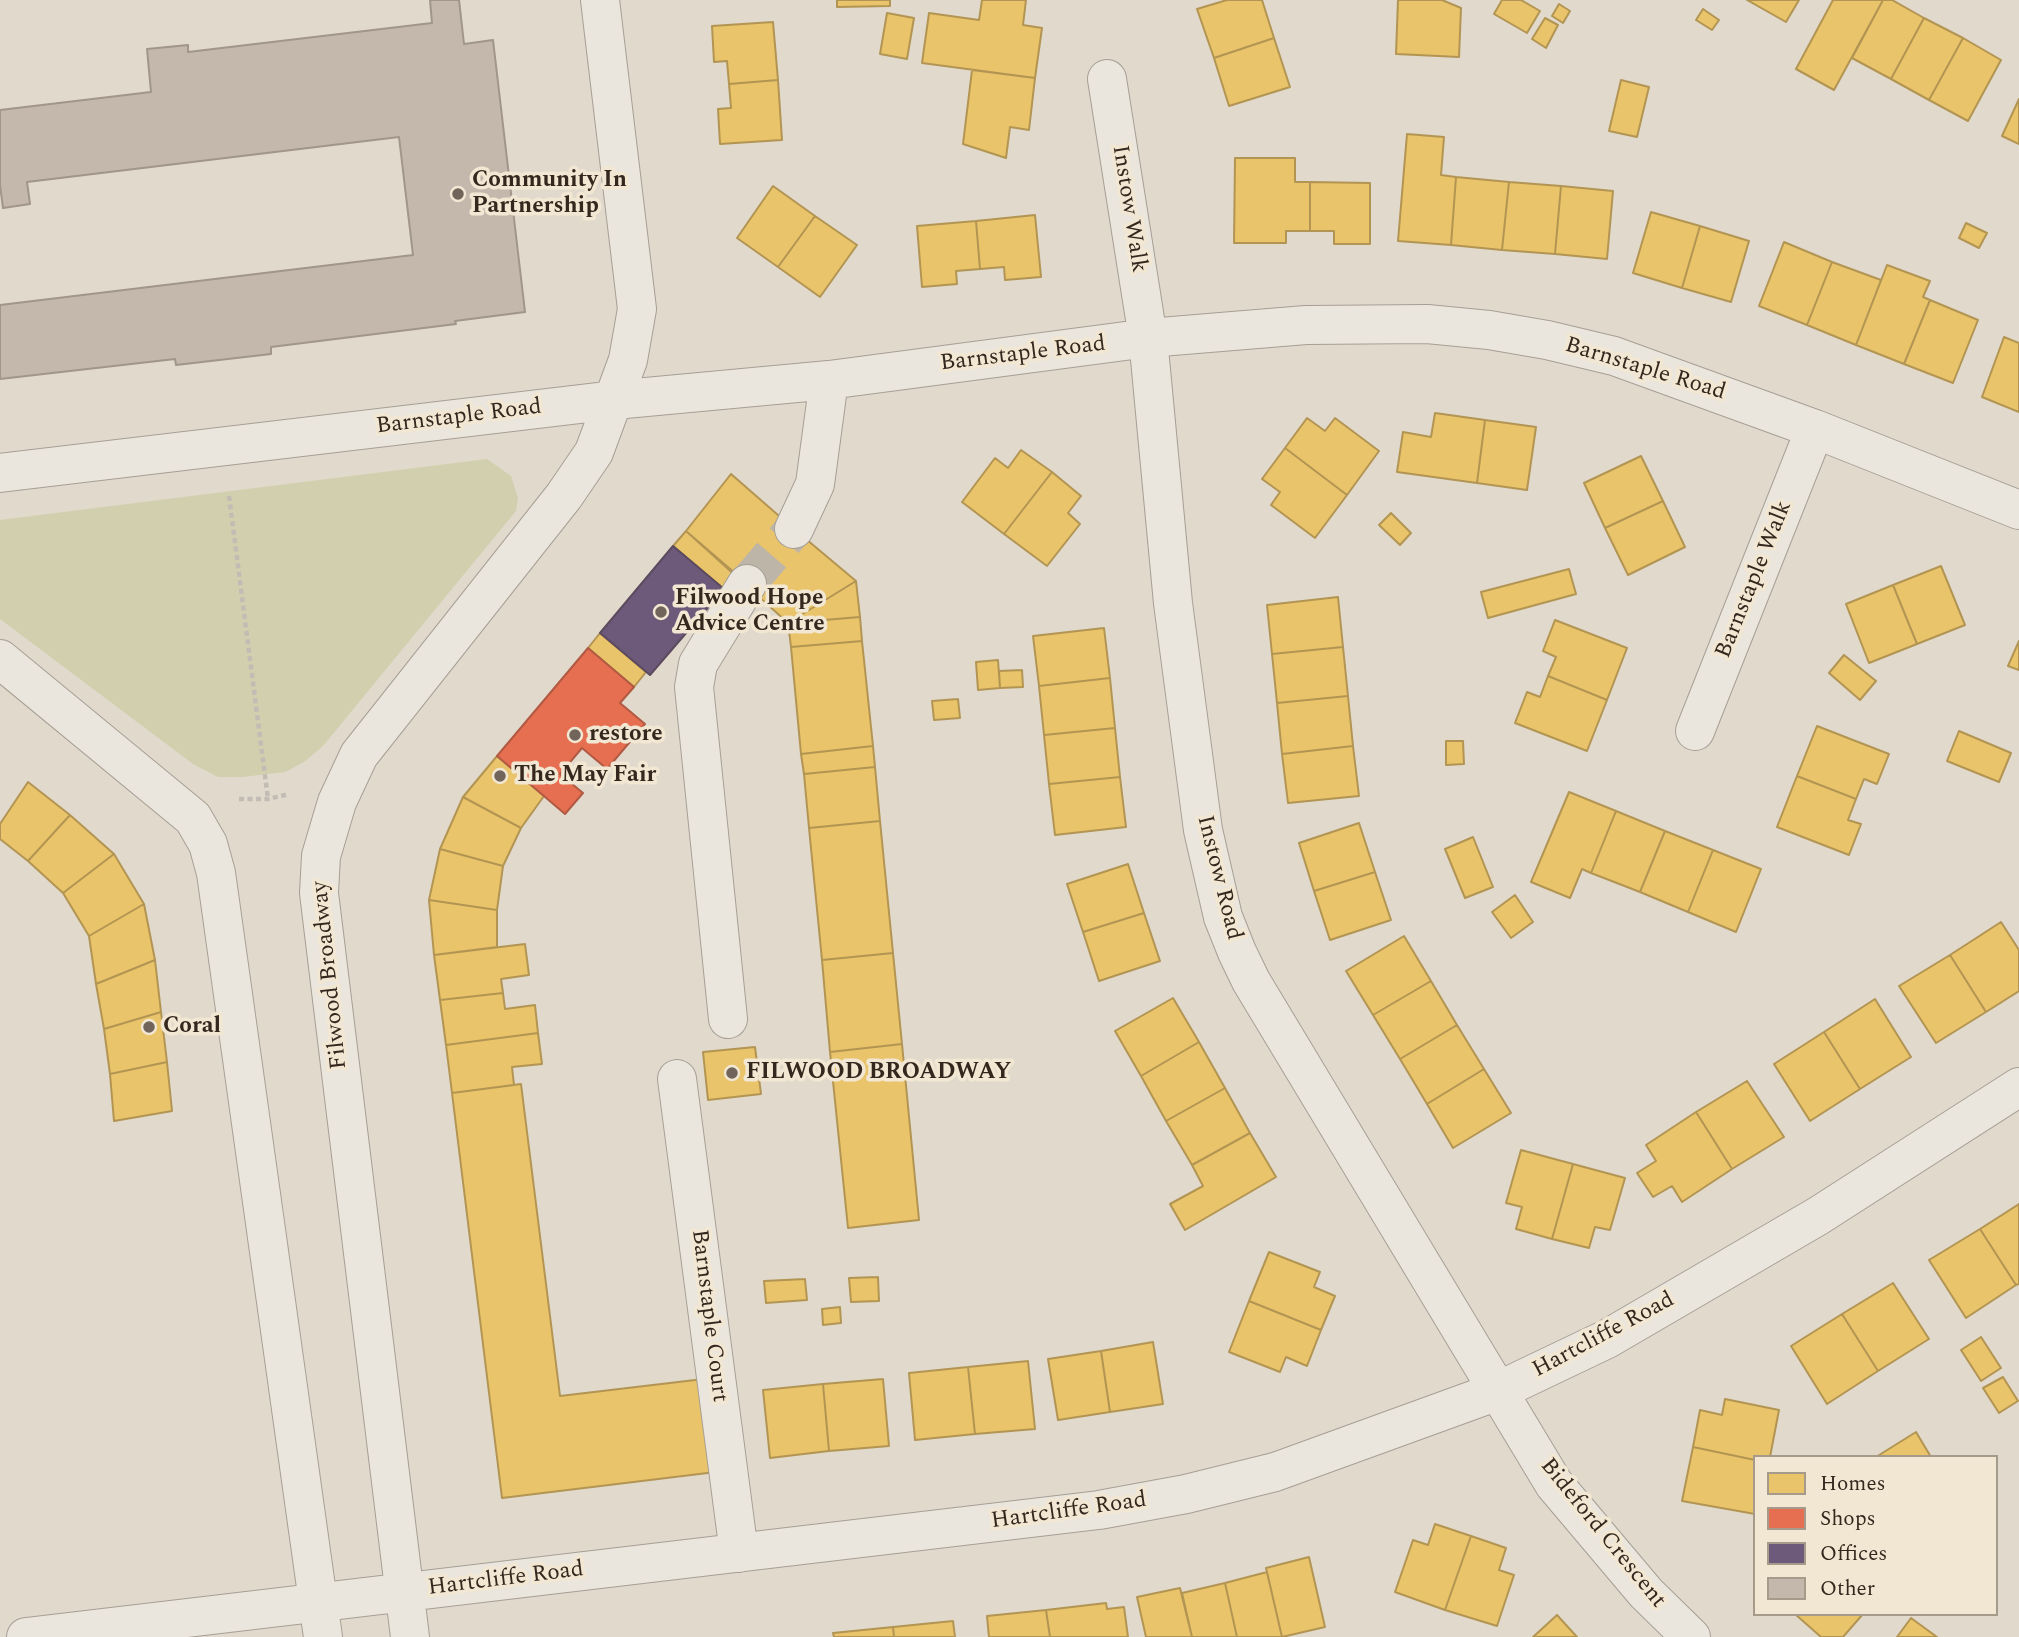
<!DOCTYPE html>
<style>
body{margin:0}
#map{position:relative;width:2019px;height:1637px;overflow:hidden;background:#e1d9cc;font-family:Spectral,serif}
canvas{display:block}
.legend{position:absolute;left:1753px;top:1455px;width:245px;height:161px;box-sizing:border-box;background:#f2e7d2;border:2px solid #a69a8a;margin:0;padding:9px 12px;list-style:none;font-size:21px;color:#34271e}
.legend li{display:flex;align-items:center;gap:14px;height:35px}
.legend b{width:35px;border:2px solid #a69a8a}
</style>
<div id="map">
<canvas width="2019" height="1637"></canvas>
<ul class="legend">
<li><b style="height:19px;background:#e9c46a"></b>Homes</li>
<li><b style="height:19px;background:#e76f51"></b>Shops</li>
<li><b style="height:19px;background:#6d597a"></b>Offices</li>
<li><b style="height:19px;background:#c4b8ad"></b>Other</li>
</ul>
</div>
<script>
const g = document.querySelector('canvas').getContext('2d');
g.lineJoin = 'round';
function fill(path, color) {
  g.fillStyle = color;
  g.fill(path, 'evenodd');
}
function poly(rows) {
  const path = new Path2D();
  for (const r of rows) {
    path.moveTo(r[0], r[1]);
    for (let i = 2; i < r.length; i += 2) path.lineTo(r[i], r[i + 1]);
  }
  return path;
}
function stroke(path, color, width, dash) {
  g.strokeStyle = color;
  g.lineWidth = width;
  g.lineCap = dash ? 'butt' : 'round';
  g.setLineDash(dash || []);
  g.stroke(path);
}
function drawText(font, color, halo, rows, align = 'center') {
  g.font = font + ' Spectral,serif';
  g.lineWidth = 7;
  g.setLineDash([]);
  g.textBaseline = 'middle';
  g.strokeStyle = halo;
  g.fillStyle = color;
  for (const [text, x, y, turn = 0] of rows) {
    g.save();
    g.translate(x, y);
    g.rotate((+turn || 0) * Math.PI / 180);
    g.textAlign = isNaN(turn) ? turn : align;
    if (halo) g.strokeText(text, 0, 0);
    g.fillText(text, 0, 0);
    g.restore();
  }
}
const green = poly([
 [487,459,511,476,518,498,516,511,323,746,304,762,285,772,243,777,218,777,193,764,0,619,0,520]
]);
const homes = poly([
 [837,0,890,0,890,6,837,7,837,0],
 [982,0,1026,0,1023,25,1042,28,1035,78,922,63,929,13,979,20,982,0],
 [1227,0,1262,0,1274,38,1214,58,1197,9,1227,0],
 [1398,0,1442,0,1461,8,1459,57,1396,54,1398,0],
 [1502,0,1521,0,1540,11,1527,33,1494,14,1502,0],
 [1747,0,1799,0,1786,22,1747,0],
 [1833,0,1883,0,1834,90,1796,69,1833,0],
 [1883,0,1892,0,1924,18,1891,79,1852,58,1883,0],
 [1559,4,1570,11,1563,23,1552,16,1559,4],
 [1703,9,1719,20,1712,30,1696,20,1703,9],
 [887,13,914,18,907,59,880,54,887,13],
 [1545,18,1558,25,1546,48,1532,39,1545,18],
 [1924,18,1963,38,1929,100,1891,79,1924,18],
 [773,22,778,80,729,84,727,61,714,62,712,26,773,22],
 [1274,38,1290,87,1229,106,1214,58,1274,38],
 [1963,38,2001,60,1968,121,1929,100,1963,38],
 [972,70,1035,78,1029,130,1010,127,1006,158,963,144,972,70],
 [778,80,782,140,720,144,718,109,731,108,729,84,778,80],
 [1621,80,1649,87,1637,137,1609,131,1621,80],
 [2019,99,2019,144,2002,136,2019,99],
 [1407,134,1444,137,1441,175,1456,177,1451,245,1398,241,1407,134],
 [1235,158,1295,158,1295,182,1310,182,1310,231,1286,231,1286,243,1234,243,1235,158],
 [1456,177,1509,182,1502,250,1451,245,1456,177],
 [1310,182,1370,183,1370,244,1334,244,1334,231,1310,231,1310,182],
 [1509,182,1561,186,1555,254,1502,250,1509,182],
 [773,186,815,216,778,267,737,238,773,186],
 [1561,186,1613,191,1607,259,1555,254,1561,186],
 [1651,212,1700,226,1682,288,1633,273,1651,212],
 [1035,215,1041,277,1005,280,1004,267,980,269,976,221,1035,215],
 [815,216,857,245,820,297,778,267,815,216],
 [976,221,980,269,956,271,957,284,922,287,917,226,976,221],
 [1966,223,1987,233,1979,248,1959,238,1966,223],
 [1700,226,1749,241,1731,302,1682,288,1700,226],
 [1784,242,1832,262,1807,325,1759,306,1784,242],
 [1832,262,1881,280,1856,345,1807,325,1832,262],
 [1887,265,1930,281,1923,297,1930,300,1904,364,1856,345,1887,265],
 [1930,300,1978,320,1953,383,1904,364,1930,300],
 [2004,337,2019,343,2019,412,1982,397,2004,337],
 [1435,413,1485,420,1477,483,1397,472,1403,432,1431,437,1435,413],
 [1307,418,1325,431,1335,418,1379,451,1347,495,1285,448,1307,418],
 [1485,420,1536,427,1527,490,1477,483,1485,420],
 [1285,448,1347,495,1315,538,1271,505,1280,492,1262,479,1285,448],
 [1021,450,1052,472,1004,534,962,502,995,458,1008,468,1021,450],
 [1641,456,1663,501,1605,528,1584,483,1641,456],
 [1052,472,1081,496,1068,513,1080,524,1047,566,1004,534,1052,472],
 [731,474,794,529,856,581,788,623,686,531,731,474],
 [1663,501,1685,547,1628,575,1605,528,1663,501],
 [1391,513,1411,533,1400,545,1379,525,1391,513],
 [686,531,736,574,724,589,673,546,686,531],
 [1941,566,1965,625,1917,644,1893,585,1941,566],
 [1569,569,1576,594,1488,618,1481,592,1569,569],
 [856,581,860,617,788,623,856,581],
 [1893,585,1917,644,1869,663,1846,604,1893,585],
 [1338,597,1343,647,1272,654,1267,605,1338,597],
 [860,617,862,641,791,647,788,623,860,617],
 [1555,620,1627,648,1607,700,1548,676,1556,657,1543,651,1555,620],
 [1104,628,1110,678,1039,686,1033,636,1104,628],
 [600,633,646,672,634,687,588,648,600,633],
 [862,641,873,746,801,754,791,647,862,641],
 [2019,641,2019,670,2008,666,2019,641],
 [1343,647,1348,696,1277,703,1272,654,1343,647],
 [1844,655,1876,681,1860,700,1829,673,1844,655],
 [998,660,1000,688,978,690,976,662,998,660],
 [1022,670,1023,687,1000,688,999,671,1022,670],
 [1548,676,1607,700,1587,751,1515,723,1527,692,1540,697,1548,676],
 [1110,678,1115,728,1044,735,1039,686,1110,678],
 [1348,696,1353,746,1282,754,1277,703,1348,696],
 [958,699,960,718,934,720,932,701,958,699],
 [1817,726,1889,754,1877,784,1864,779,1856,799,1797,776,1817,726],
 [1115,728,1120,777,1049,784,1044,735,1115,728],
 [1959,731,2011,753,1999,782,1947,761,1959,731],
 [1446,741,1463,741,1464,764,1446,765,1446,741],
 [873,746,875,767,804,774,801,754,873,746],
 [1353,746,1359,796,1288,803,1282,754,1353,746],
 [497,756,544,796,521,828,463,797,497,756],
 [875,767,880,821,809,828,804,774,875,767],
 [1797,776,1856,799,1848,820,1861,824,1849,855,1777,827,1797,776],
 [1120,777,1126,827,1055,835,1049,784,1120,777],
 [28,782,70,815,28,861,0,839,0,824,28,782],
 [1569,792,1616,811,1591,873,1582,869,1570,898,1531,882,1569,792],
 [463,797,521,828,503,866,440,849,463,797],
 [1616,811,1665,831,1640,892,1591,873,1616,811],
 [70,815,114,854,63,893,28,861,70,815],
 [880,821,893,953,822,960,809,828,880,821],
 [1359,823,1375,872,1314,891,1299,843,1359,823],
 [1665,831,1713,850,1688,912,1640,892,1665,831],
 [1473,837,1493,887,1465,898,1445,849,1473,837],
 [440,849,503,866,497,910,429,900,440,849],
 [1713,850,1761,869,1736,932,1688,912,1713,850],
 [114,854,144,904,89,936,63,893,114,854],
 [1128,864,1144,913,1083,932,1067,884,1128,864],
 [1375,872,1391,920,1330,940,1314,891,1375,872],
 [1515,895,1533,922,1511,938,1492,912,1515,895],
 [429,900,497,910,497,947,434,955,429,900],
 [144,904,155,960,96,984,89,936,144,904],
 [1144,913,1160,961,1099,981,1083,932,1144,913],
 [2001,922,2019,950,2019,991,1986,1012,1950,955,2001,922],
 [1404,936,1431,981,1373,1015,1346,971,1404,936],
 [525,944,529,975,501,979,503,993,440,1000,434,955,525,944],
 [893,953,902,1044,830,1052,822,960,893,953],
 [1950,955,1986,1012,1936,1043,1899,986,1950,955],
 [155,960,161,1012,104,1029,96,984,155,960],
 [1431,981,1457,1025,1400,1059,1373,1015,1431,981],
 [503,993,505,1009,535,1005,538,1033,446,1045,440,1000,503,993],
 [1173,998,1199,1042,1141,1076,1115,1031,1173,998],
 [1875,999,1911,1057,1860,1089,1824,1032,1875,999],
 [161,1012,167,1062,110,1074,104,1029,161,1012],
 [1457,1025,1484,1069,1427,1104,1400,1059,1457,1025],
 [1824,1032,1860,1089,1810,1121,1774,1064,1824,1032],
 [538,1033,542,1064,512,1067,514,1085,452,1093,446,1045,538,1033],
 [1199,1042,1225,1088,1166,1121,1141,1076,1199,1042],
 [902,1044,919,1220,848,1228,830,1052,902,1044],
 [755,1047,761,1094,708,1100,703,1052,755,1047],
 [167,1062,172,1111,114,1121,110,1074,167,1062],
 [1484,1069,1511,1113,1453,1148,1427,1104,1484,1069],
 [1747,1081,1784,1137,1732,1169,1696,1112,1747,1081],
 [521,1084,560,1396,712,1378,724,1471,502,1498,452,1093,521,1084],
 [1225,1088,1250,1133,1192,1165,1166,1121,1225,1088],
 [1696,1112,1732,1169,1682,1202,1672,1186,1653,1197,1637,1173,1656,1161,1646,1145,1696,1112],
 [1250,1133,1276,1177,1185,1230,1170,1204,1203,1186,1192,1165,1250,1133],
 [1521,1150,1573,1164,1552,1239,1516,1229,1522,1207,1506,1203,1521,1150],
 [1573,1164,1625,1178,1610,1230,1595,1227,1589,1248,1552,1239,1573,1164],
 [2019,1204,2019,1284,2016,1285,1980,1229,2019,1204],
 [1980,1229,2016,1285,1966,1318,1929,1260,1980,1229],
 [1269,1252,1320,1272,1314,1287,1335,1296,1321,1330,1249,1301,1269,1252],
 [878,1277,879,1301,851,1302,849,1278,878,1277],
 [805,1279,807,1300,766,1303,764,1281,805,1279],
 [1893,1283,1929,1339,1878,1371,1842,1314,1893,1283],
 [1249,1301,1321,1330,1307,1366,1286,1357,1280,1372,1229,1352,1249,1301],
 [840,1307,841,1323,823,1325,822,1309,840,1307],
 [1842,1314,1878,1371,1827,1404,1791,1346,1842,1314],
 [1981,1337,2001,1368,1981,1381,1961,1350,1981,1337],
 [1153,1342,1163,1404,1110,1412,1101,1351,1153,1342],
 [1101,1351,1110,1412,1058,1420,1048,1359,1101,1351],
 [1028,1361,1035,1429,975,1434,968,1367,1028,1361],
 [968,1367,975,1434,915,1440,909,1373,968,1367],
 [2003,1377,2018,1401,1999,1413,1983,1388,2003,1377],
 [883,1379,889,1446,829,1451,823,1384,883,1379],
 [823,1384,829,1451,770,1458,763,1390,823,1384],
 [1725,1399,1779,1410,1770,1457,1755,1457,1755,1460,1693,1447,1700,1410,1722,1415,1725,1399],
 [1916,1432,1931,1457,1876,1457,1916,1432],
 [1693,1447,1755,1460,1755,1514,1682,1501,1693,1447],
 [1435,1524,1471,1536,1445,1610,1395,1592,1413,1540,1428,1545,1435,1524],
 [1471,1536,1506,1548,1499,1570,1514,1575,1497,1626,1445,1610,1471,1536],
 [1309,1557,1325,1627,1282,1637,1266,1568,1309,1557],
 [1267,1572,1282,1637,1237,1637,1225,1583,1267,1572],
 [1225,1583,1237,1637,1192,1637,1182,1593,1225,1583],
 [1180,1588,1192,1637,1146,1637,1137,1597,1180,1588],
 [1106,1603,1107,1609,1124,1607,1128,1637,1050,1637,1046,1610,1106,1603],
 [1046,1610,1050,1637,989,1637,987,1616,1046,1610],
 [1795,1614,1863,1614,1843,1637,1821,1637,1795,1614],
 [1557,1615,1577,1637,1533,1637,1557,1615],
 [1911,1618,1937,1637,1897,1637,1911,1618],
 [953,1621,955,1637,894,1637,893,1627,953,1621],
 [893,1627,894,1637,834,1637,833,1633,893,1627]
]);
const shops = poly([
 [588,648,634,687,620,703,645,724,607,769,582,748,560,774,583,793,565,814,497,756,588,648]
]);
const offices = poly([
 [673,546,724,589,650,675,600,633,673,546]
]);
const building = poly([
 [430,0,459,0,464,44,493,40,525,312,455,321,456,324,271,347,271,354,176,365,175,359,0,379,0,305,413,255,399,137,27,182,30,204,3,208,0,185,0,110,151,92,147,49,188,45,188,52,432,23,430,0]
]);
const minorTunnel = poly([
 [747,584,794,529]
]);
const path = poly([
 [229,496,268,799],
 [239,799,268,799,289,794]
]);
const minor = poly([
 [1107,79,1148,338,1173,603,1203,830,1223,917,1237,952,1251,981,1554,1484,1646,1593,1691,1637],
 [0,473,614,400,829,380,1148,338,1306,325,1427,324,1489,330,1547,340,1614,356,1815,429,2019,510],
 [794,529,815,484,829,380],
 [0,659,193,818,208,844,216,873,323,1637],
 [1695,731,1815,429],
 [728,1019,694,687,698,664,747,584],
 [677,1079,739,1553],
 [26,1637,1099,1510,1186,1494,1275,1472,1498,1391,1607,1339,1818,1216,2019,1087],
 [410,1637,319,893,321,856,337,802,359,755,564,496,594,452,628,360,637,309,600,0]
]);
const markers = [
 [458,194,7,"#71655b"],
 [661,612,7,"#71655b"],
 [575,735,7,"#71655b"],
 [500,776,7,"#71655b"],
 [149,1027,7,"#71655b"],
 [732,1073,7,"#71655b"]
];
const poiNames = [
 ["Community In",472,181],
 ["Partnership",472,207],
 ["Filwood Hope",675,599],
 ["Advice Centre",675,625],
 ["restore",589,735],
 ["The May Fair",514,776],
 ["Coral",163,1027],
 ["FILWOOD BROADWAY",746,1073]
];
const streetNames = [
 ["Instow Walk",1128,209,81],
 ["Barnstaple Road",1023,355,-7],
 ["Barnstaple Road",1645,370,17],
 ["Barnstaple Road",459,418,-7],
 ["Barnstaple Walk",1755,580,-68],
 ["Instow Road",1218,878,76],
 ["Filwood Broadway",331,975,-96],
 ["Barnstaple Court",708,1316,83],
 ["Hartcliffe Road",1604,1336,-28],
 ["Hartcliffe Road",1069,1512,-8],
 ["Bideford Crescent",1602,1534,51],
 ["Hartcliffe Road",506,1580,-7]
];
fill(green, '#d2cfaf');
fill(homes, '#e9c46a');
stroke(homes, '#b39553', 2);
fill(shops, '#e76f51');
stroke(shops, '#b15942', 2);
fill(offices, '#6d597a');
stroke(offices, '#5c4a5e', 2);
fill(building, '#c4b8ad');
stroke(building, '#a1958c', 2);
stroke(minorTunnel, '#beb5a9', 38, [38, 19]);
stroke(minor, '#a69f95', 40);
stroke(path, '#c2bcb4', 4.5, [5, 3.5]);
stroke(minor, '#eae5dd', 38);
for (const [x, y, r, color] of markers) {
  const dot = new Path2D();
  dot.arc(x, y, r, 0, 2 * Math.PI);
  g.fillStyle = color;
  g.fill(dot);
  stroke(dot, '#f2e7d2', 2.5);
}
drawText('bold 23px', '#34271e', '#f2e7d2', poiNames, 'left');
drawText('23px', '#34271e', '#f2e7d2', streetNames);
</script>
